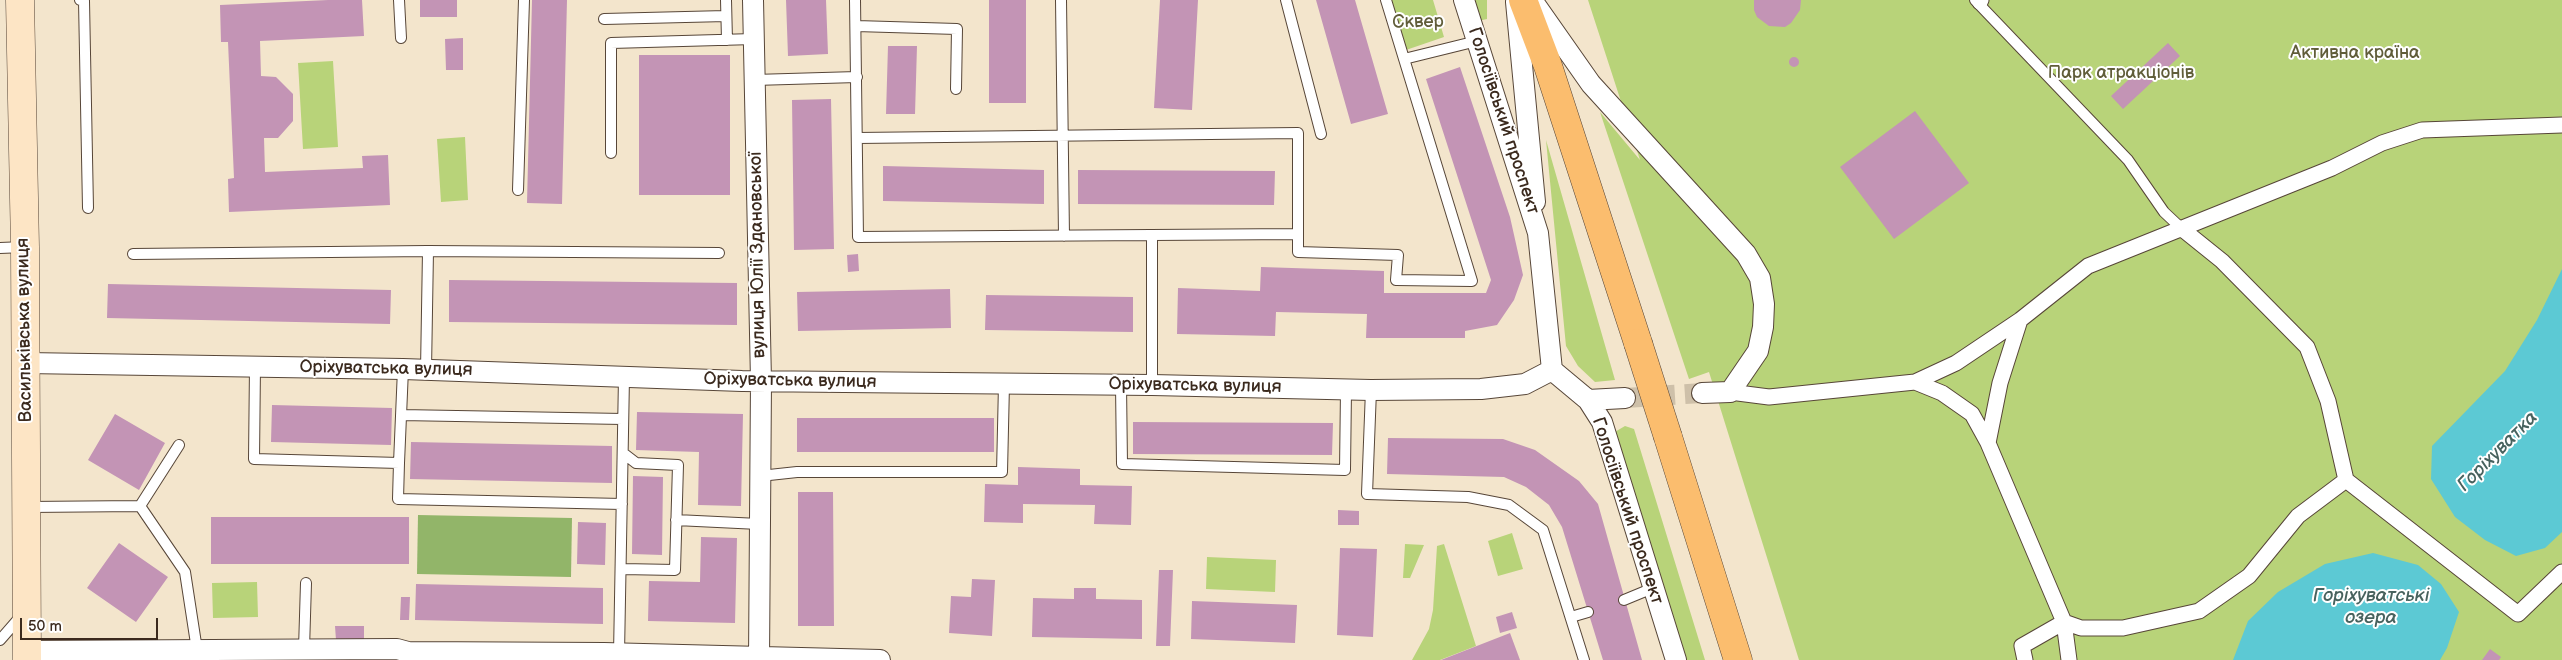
<!DOCTYPE html>
<meta charset="utf-8">
<style>
body{margin:0}
#map{position:relative;width:2562px;height:660px;overflow:hidden;background:#f3e5cc;font-family:"Balsamiq Sans",sans-serif}
canvas{display:block}
.scale{position:absolute;left:20px;top:618px;width:138px;height:22px;box-sizing:border-box;border:2px solid #3b2a1e;border-top:0;padding-left:6px;font-size:15px;line-height:18px;white-space:nowrap;color:#3b2a1e;-webkit-text-stroke:4px #fff;paint-order:stroke}
</style>
<div id="map">
<canvas width="2562" height="660"></canvas>
<div class="scale">50 m</div>
</div>
<script>
const g = document.querySelector('canvas').getContext('2d');
g.lineJoin = 'round';
function fill(path, color) {
  g.fillStyle = color;
  g.fill(path, 'evenodd');
}
function poly(rows) {
  const path = new Path2D();
  for (const r of rows) {
    if (r.length === 3) {
      path.moveTo(r[0] + r[2], r[1]);
      path.arc(r[0], r[1], r[2], 0, 2 * Math.PI);
      continue;
    }
    path.moveTo(r[0], r[1]);
    for (let i = 2; i < r.length; i += 2) path.lineTo(r[i], r[i + 1]);
  }
  return path;
}
function stroke(path, color, width, dash) {
  g.strokeStyle = color;
  g.lineWidth = width;
  g.lineCap = dash ? 'butt' : 'round';
  g.setLineDash(dash || []);
  g.stroke(path);
}
function drawText(font, color, halo, rows, align = 'center') {
  g.font = font + ' "Balsamiq Sans",sans-serif';
  g.lineWidth = 4;
  g.setLineDash([]);
  g.textBaseline = 'middle';
  g.strokeStyle = halo;
  g.fillStyle = color;
  for (const [text, x, y, turn = 0] of rows) {
    g.save();
    g.translate(x, y);
    g.rotate((+turn || 0) * Math.PI / 180);
    g.textAlign = isNaN(turn) ? turn : align;
    if (halo) g.strokeText(text, 0, 0);
    g.fillText(text, 0, 0);
    g.restore();
  }
}
const green = poly([
 [1390,0,1433,0,1444,37,1406,50],
 [1471,0,1487,0,1487,19,1478,21],
 [1588,0,2562,0,2562,660,1799,660,1709,372,1689,379,1600,112,1640,160],
 [333,61,338,147,303,149,298,63],
 [465,137,468,200,441,202,437,139],
 [1546,140,1615,380,1595,382,1578,366,1566,346],
 [1625,426,1634,429,1705,660,1685,660,1613,433],
 [1512,533,1523,569,1498,576,1488,541],
 [1405,544,1424,545,1410,578,1403,578],
 [1444,544,1476,646,1440,660,1412,660,1429,629,1433,610,1437,546],
 [1207,557,1276,560,1275,592,1206,589],
 [257,582,258,617,213,618,212,583]
]);
const forest = poly([
 [418,515,572,518,571,577,417,574]
]);
const water = poly([
 [2562,269,2562,532,2545,548,2516,556,2485,540,2455,517,2431,479,2432,446,2505,371,2537,320],
 [2373,553,2418,565,2441,584,2459,612,2447,648,2440,660,2233,660,2248,621,2278,592,2325,564]
]);
const building = poly([
 [328,0,362,0,364,36,260,41,261,76,276,77,293,94,293,121,278,138,264,138,265,172,363,168,362,156,388,155,390,205,229,212,228,179,234,178,228,42,221,42,220,5],
 [420,0,457,0,457,17,420,17],
 [532,0,567,0,562,204,527,203],
 [786,0,826,0,828,54,788,56],
 [989,0,1026,0,1026,103,989,103],
 [1160,0,1198,0,1192,110,1154,108],
 [1316,0,1355,0,1388,114,1351,124],
 [1754,0,1801,0,1800,10,1791,23,1785,27,1769,26,1757,17,1754,10],
 [463,38,463,70,446,70,445,39],
 [2168,43,2180,56,2123,109,2111,96],
 [888,46,917,46,915,114,886,114],
 [639,55,730,55,730,195,639,195],
 [1794,62,5],
 [1460,67,1510,217,1523,275,1514,300,1497,325,1465,331,1465,338,1366,338,1367,314,1276,312,1275,336,1177,334,1178,288,1260,291,1261,267,1384,271,1384,293,1486,293,1491,280,1426,79],
 [831,99,834,249,794,250,792,100],
 [1915,111,1969,183,1894,239,1840,167],
 [883,166,1044,170,1044,204,883,201],
 [1078,170,1275,171,1274,205,1078,204],
 [858,254,859,271,848,272,847,255],
 [449,280,737,283,737,325,449,322],
 [108,284,391,290,390,324,107,318],
 [950,289,951,328,798,331,797,292],
 [986,295,1133,297,1133,332,985,330],
 [272,405,392,408,391,445,271,442],
 [637,412,743,414,741,506,698,505,699,452,636,450],
 [115,414,165,443,139,490,88,460],
 [797,418,994,418,994,452,797,452],
 [1133,422,1333,423,1332,455,1133,454],
 [1388,438,1503,439,1535,450,1579,481,1598,504,1642,660,1603,660,1562,527,1549,505,1526,487,1504,477,1387,474],
 [411,442,612,446,612,483,410,479],
 [1018,467,1080,469,1080,485,1132,486,1131,525,1094,524,1095,505,1023,504,1023,523,984,522,985,484,1018,485],
 [633,476,663,477,662,555,632,554],
 [798,492,833,492,834,626,798,626],
 [1338,510,1359,511,1359,525,1338,525],
 [211,517,409,517,409,564,211,564],
 [578,522,606,523,605,565,577,564],
 [701,537,737,538,735,623,648,621,649,581,700,582],
 [119,543,168,577,136,622,87,588],
 [1340,548,1377,549,1373,637,1337,635],
 [1159,570,1173,570,1170,646,1156,646],
 [972,579,995,580,992,636,949,633,951,596,971,597],
 [416,584,603,588,603,624,415,620],
 [1074,588,1096,588,1096,599,1142,600,1142,639,1032,637,1033,598,1074,599],
 [401,597,410,597,409,620,400,620],
 [1192,601,1297,605,1295,643,1191,639],
 [1512,612,1517,628,1500,633,1496,617],
 [335,626,364,626,364,640,336,640],
 [1510,633,1520,660,1441,660],
 [2490,649,2501,657,2499,660,2482,660]
]);
const minorTunnel = poly([
 [1625,398,1702,393]
]);
const service = poly([
 [80,0,84,1,88,208],
 [399,0,401,38],
 [726,0,727,40],
 [855,0,858,237,1298,234],
 [1061,0,1064,236],
 [1286,0,1321,134],
 [1975,0,2128,160,2164,212,2181,228],
 [604,19,726,16],
 [856,26,957,29,956,89],
 [1404,59,1477,41],
 [754,80,857,77],
 [857,138,1298,133,1298,252,1398,255,1396,280,1472,281,1386,0],
 [611,153,611,43,754,39],
 [518,190,524,0],
 [1152,235,1152,385],
 [0,248,24,247],
 [133,254,428,251,719,253],
 [255,366,254,459,399,463,403,369],
 [426,370,428,251],
 [1121,385,1122,464,1345,470,1346,390],
 [1371,390,1367,494,1468,497,1509,505,1543,530,1584,660],
 [401,415,623,419],
 [399,463,398,499,622,504],
 [760,476,797,472,1002,472,1004,384],
 [140,506,179,445],
 [28,507,140,506,185,572,197,650],
 [676,520,759,524],
 [622,569,675,570,678,465,636,463,623,453],
 [1624,600,1653,588],
 [1571,617,1588,612],
 [0,640,21,616],
 [304,649,306,583],
 [619,654,624,377]
]);
const pedestrian = poly([
 [1980,2,1981,0],
 [2181,228,2222,261,2307,347,2328,401,2346,480,2518,614,2562,572],
 [1915,382,1942,393,1972,414,1988,443,2064,622,2069,660],
 [1730,392,1769,397,1915,382,1956,363,2020,320,2088,266,2332,168,2382,143,2422,130,2562,125],
 [1988,443,2000,383,2020,320],
 [2025,660,2022,646,2064,622,2081,628,2123,628,2199,611,2249,576,2298,516,2346,480]
]);
const minor = poly([
 [753,0,761,381,759,660],
 [1464,0,1538,233,1552,370,1588,400,1602,422,1676,660],
 [1532,0,1591,84,1746,254,1760,278,1764,304,1763,327,1758,351,1730,392,1702,393],
 [1516,2,1535,202],
 [26,363,403,369,742,381,1152,385,1371,390,1481,389,1525,384,1552,370],
 [1588,400,1625,398],
 [27,651,397,649,408,652,416,660],
 [408,652,604,653,880,660]
]);
const secondary = poly([
 [20,0,25,247,27,660]
]);
const trunk = poly([
 [1523,0,1548,66,1638,343],
 [1668,437,1738,660]
]);
const trunkBridge = poly([
 [1638,343,1668,437]
]);
const parkNames = [
 ["Сквер",1418,22],
 ["Активна країна",2355,53],
 ["Парк атракціонів",2121,73]
];
const streetNames = [
 ["Голосіївський проспект",1503,121,72],
 ["вулиця Юлії Здановської",758,255,-91],
 ["Васильківська вулиця",25,330,-91],
 ["Оріхуватська вулиця",386,369,1],
 ["Оріхуватська вулиця",790,381,1],
 ["Оріхуватська вулиця",1195,386,1],
 ["Голосіївський проспект",1627,511,72]
];
const waterNames = [
 ["Горіхуватка",2498,452,-45],
 ["Горіхуватські",2371,596],
 ["озера",2371,618]
];
fill(green, '#b8d379');
fill(forest, '#92b569');
fill(water, '#5cc9d4');
fill(building, '#c394b5');
stroke(minorTunnel, '#cec0a9', 20, [20, 10]);
stroke(service, '#574638', 12);
stroke(pedestrian, '#574638', 17);
stroke(minor, '#574638', 22);
stroke(secondary, '#574638', 29);
stroke(trunk, '#574638', 29);
stroke(service, '#fff', 10);
stroke(pedestrian, '#fff', 15);
stroke(minor, '#fff', 20);
stroke(secondary, '#fde5c5', 28);
stroke(trunk, '#fbbd6e', 28);
stroke(trunkBridge, '#574638', 29, []);
stroke(trunkBridge, '#fbbd6e', 28);
drawText('18px', '#605d39', '#fff', parkNames);
drawText('18px', '#3b2a1e', '#fff', streetNames);
drawText('italic 19px', '#47625e', '#fff', waterNames);
</script>
